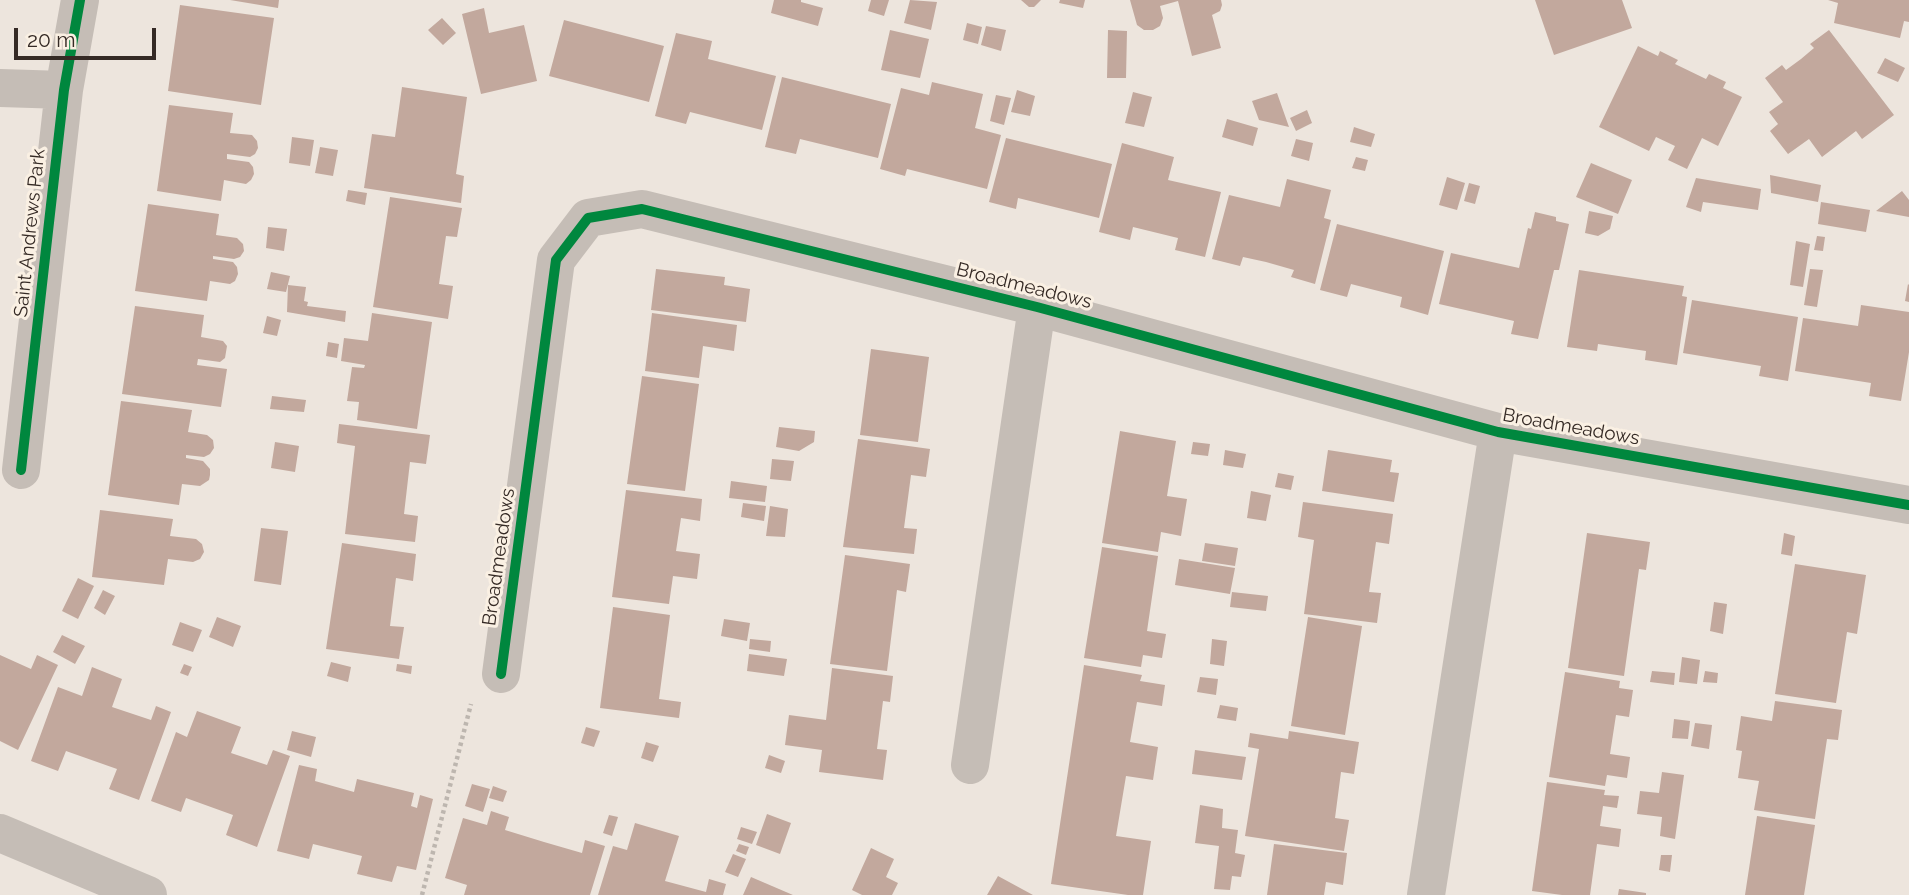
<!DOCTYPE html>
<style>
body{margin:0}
#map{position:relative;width:1909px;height:895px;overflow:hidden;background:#ede5dd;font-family:Raleway,sans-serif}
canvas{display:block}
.scale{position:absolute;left:14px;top:28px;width:142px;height:32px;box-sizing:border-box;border:4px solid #352a25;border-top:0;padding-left:9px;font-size:21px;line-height:24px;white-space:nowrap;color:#352a25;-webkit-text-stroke:5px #faf0e3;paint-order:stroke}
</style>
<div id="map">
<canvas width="1909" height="895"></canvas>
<div class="scale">20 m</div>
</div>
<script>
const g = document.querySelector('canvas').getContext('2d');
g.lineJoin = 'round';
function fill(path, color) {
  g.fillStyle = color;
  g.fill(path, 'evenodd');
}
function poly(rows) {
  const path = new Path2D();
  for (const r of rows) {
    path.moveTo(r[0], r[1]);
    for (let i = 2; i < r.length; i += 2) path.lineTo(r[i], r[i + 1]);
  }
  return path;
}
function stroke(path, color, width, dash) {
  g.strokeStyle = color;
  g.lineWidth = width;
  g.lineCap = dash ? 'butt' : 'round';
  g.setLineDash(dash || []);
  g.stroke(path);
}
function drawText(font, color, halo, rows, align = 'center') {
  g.font = font + ' Raleway,sans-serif';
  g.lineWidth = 6;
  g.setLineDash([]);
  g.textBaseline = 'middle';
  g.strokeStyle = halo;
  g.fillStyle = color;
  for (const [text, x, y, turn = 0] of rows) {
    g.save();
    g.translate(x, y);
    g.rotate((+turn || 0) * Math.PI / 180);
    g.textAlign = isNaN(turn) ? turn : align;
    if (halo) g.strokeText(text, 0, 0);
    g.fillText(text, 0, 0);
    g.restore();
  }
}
const building = poly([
 [230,0,279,0,278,8],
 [774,0,801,0,801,2,823,8,818,26,771,13],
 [871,0,889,0,884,16,868,11],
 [910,0,937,2,931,30,904,23],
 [1021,0,1041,0,1034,7,1029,7],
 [1060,0,1085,0,1083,8,1059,3],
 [1130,0,1221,0,1222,5,1220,11,1212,15,1221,48,1192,56,1178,1,1160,6,1163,18,1160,26,1153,30,1144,30,1137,25],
 [1535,0,1622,0,1632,28,1554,55],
 [1828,0,1909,0,1909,22,1904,21,1900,38,1834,23,1838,3],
 [180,5,274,18,261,105,168,91],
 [484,8,489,33,524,25,537,81,481,94,462,14],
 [442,18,456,33,443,45,428,30],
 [564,20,664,46,649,102,549,76],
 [967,23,982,27,978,44,963,40],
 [986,26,1006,30,1001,51,981,45],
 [890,30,929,39,920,78,881,70],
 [1108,30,1127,31,1126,78,1107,78],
 [1829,30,1894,115,1862,139,1856,131,1822,157,1809,139,1788,154,1770,131,1778,124,1769,112,1783,102,1765,78,1782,65,1786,70,1801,59,1814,48,1810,44],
 [676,33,712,41,708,59,776,76,762,130,690,112,686,124,655,116],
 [1638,46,1658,56,1660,51,1678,60,1675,64,1706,79,1709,74,1726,82,1723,88,1742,97,1718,146,1702,138,1687,169,1668,160,1675,146,1656,137,1649,151,1599,127],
 [1885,58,1905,68,1898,82,1877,73],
 [782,77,891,104,878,158,800,139,796,154,765,147],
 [932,82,983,94,975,128,1001,135,987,189,907,169,905,176,880,169,901,88,929,95],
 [402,87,467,97,456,174,464,176,461,203,364,188,372,134,395,137],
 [1017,90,1035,96,1030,116,1011,112],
 [1133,92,1152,97,1144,127,1125,123],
 [1277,93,1289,127,1259,120,1252,101],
 [996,95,1011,98,1004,125,990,121],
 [169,105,233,113,230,133,252,135,257,141,258,148,255,154,250,157,227,154,227,159,249,162,253,167,254,174,251,180,246,184,224,180,221,201,157,191],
 [1307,110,1312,123,1296,131,1290,118],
 [1227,119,1258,128,1253,146,1222,137],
 [1354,127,1375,134,1371,147,1350,142],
 [292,137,314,140,310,166,289,163],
 [1006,138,1112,164,1099,218,1018,198,1016,209,989,202],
 [1296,139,1313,143,1309,161,1291,156],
 [1122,143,1174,157,1168,180,1221,192,1205,257,1175,250,1178,238,1133,227,1130,240,1099,232],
 [320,147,338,150,333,176,315,173],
 [1356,157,1368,160,1365,171,1352,168],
 [1591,163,1632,180,1618,214,1576,197],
 [1770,175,1821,185,1818,202,1771,193],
 [1447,177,1465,183,1457,210,1439,205],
 [1696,178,1761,189,1758,210,1703,202,1701,212,1686,207],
 [1287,179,1331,190,1324,218,1331,220,1315,284,1291,277,1294,270,1266,262,1243,257,1240,266,1212,259,1229,195,1280,207],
 [1469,183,1480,186,1475,204,1464,201],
 [348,190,367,193,365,205,346,201],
 [1902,191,1909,200,1909,217,1876,211],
 [390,197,462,208,457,237,446,236,439,284,453,286,448,319,373,307],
 [1821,202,1870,210,1866,232,1818,224],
 [148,204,219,214,216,235,237,238,243,244,244,251,240,257,234,259,213,256,213,259,233,262,237,267,238,274,235,281,230,284,210,281,207,301,135,291],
 [1589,211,1613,216,1610,229,1598,236,1585,233],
 [1535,212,1556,217,1556,221,1569,224,1559,270,1554,270,1538,339,1511,334,1514,321,1439,304,1451,253,1519,268,1528,228,1531,229],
 [1337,224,1444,251,1428,315,1400,307,1402,297,1351,284,1347,297,1320,290],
 [268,227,287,229,284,251,266,248],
 [1817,236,1825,237,1823,251,1814,250],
 [1796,241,1810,244,1803,287,1790,285],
 [656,269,725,277,724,285,750,289,746,322,651,310],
 [1810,269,1823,270,1817,307,1804,305],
 [1579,270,1684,286,1682,296,1687,297,1677,365,1645,360,1646,351,1598,344,1597,351,1567,347],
 [271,272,290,276,286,292,267,289],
 [1908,284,1909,285,1909,302,1905,301],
 [288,285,306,287,304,301,308,302,307,306,346,311,345,322,287,312],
 [1692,300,1798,317,1788,381,1759,376,1761,366,1683,353],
 [1861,305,1909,312,1909,352,1901,401,1869,396,1871,383,1795,371,1803,318,1858,326],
 [135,306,204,315,201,337,223,341,227,346,225,358,220,362,198,359,197,365,227,369,221,407,122,394],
 [372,313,432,322,417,429,357,420,359,402,347,401,352,367,364,368,365,365,341,361,344,338,368,341],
 [652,313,737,325,734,351,703,346,699,378,645,371],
 [267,316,281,320,277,336,263,333],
 [328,342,339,344,337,358,326,356],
 [871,349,929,357,918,442,860,435],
 [642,376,699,384,685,491,627,484],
 [272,396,306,400,304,412,270,409],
 [121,401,192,410,188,432,207,435,213,440,214,448,210,454,204,457,186,455,186,458,203,461,210,469,210,475,209,480,200,486,182,484,179,505,108,495],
 [339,424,430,435,426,464,410,462,404,514,418,516,415,542,345,534,355,446,337,443],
 [779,427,815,431,814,442,799,451,776,447],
 [1120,431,1176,441,1167,496,1187,499,1181,536,1161,532,1158,552,1102,543],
 [858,439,930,449,926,477,911,475,904,528,917,529,914,554,843,547],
 [275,442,299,446,295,472,271,468],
 [1193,442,1210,444,1208,456,1191,454],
 [1225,450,1246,454,1243,468,1223,465],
 [1328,450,1392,460,1390,472,1399,473,1394,502,1322,491],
 [772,459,794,461,791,481,770,479],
 [1278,473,1294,476,1291,490,1275,487],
 [731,481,767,486,765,502,729,498],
 [626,490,702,499,700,521,681,518,676,551,700,554,697,579,673,576,669,604,612,597],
 [1251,491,1271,495,1266,521,1247,518],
 [1303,502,1393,514,1389,544,1376,542,1369,592,1381,593,1377,623,1304,614,1314,540,1298,537],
 [743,503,766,506,764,521,741,517],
 [770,506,788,509,785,537,766,536],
 [100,510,173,519,170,536,196,539,202,544,204,552,200,559,193,562,168,559,164,585,92,577],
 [261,528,288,531,281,585,254,581],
 [1587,533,1650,542,1646,570,1639,569,1624,676,1568,668],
 [1784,533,1795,536,1792,556,1781,554],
 [342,543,416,554,413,581,396,578,390,626,404,627,399,659,326,649],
 [1205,543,1238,548,1235,566,1202,561],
 [1102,547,1158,556,1147,631,1166,634,1162,658,1143,655,1141,667,1084,658],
 [845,555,910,564,906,592,897,590,887,671,830,664],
 [1179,559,1235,568,1230,594,1175,585],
 [1795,564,1866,575,1857,634,1847,632,1836,703,1775,694],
 [78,578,94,586,78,619,62,611],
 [103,590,115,596,105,615,94,608],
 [1232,592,1268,596,1266,611,1230,607],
 [1714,602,1727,604,1723,634,1710,631],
 [613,607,670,615,659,699,681,702,679,718,600,708],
 [217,617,241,626,233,647,209,637],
 [1308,617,1362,626,1345,735,1291,726],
 [724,619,750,623,747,641,721,636],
 [180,622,202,630,193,652,172,645],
 [62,635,85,646,75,664,53,652],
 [750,639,771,641,770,652,749,649],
 [1212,639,1227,641,1224,666,1210,664],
 [749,654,787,659,784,676,747,671],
 [0,655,31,669,37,655,58,665,18,750,0,741],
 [1682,657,1700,660,1697,684,1679,682],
 [331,662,351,667,348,682,327,676],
 [184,664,192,667,188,676,180,673],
 [397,664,412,666,411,674,396,671],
 [1084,665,1142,675,1140,681,1165,685,1162,706,1137,702,1130,742,1158,747,1153,780,1126,776,1116,836,1151,841,1143,895,1128,895,1051,884],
 [92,667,122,679,112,707,151,720,156,706,171,712,139,800,109,789,117,769,66,751,58,771,31,761,58,687,82,696],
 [832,668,893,676,890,702,883,701,877,749,887,750,883,780,819,772,822,750,785,745,789,715,826,720],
 [1652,671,1675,673,1674,685,1650,682],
 [1705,671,1718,673,1717,683,1703,682],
 [1565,672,1620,681,1619,688,1633,690,1629,717,1616,715,1610,754,1630,757,1627,778,1607,775,1605,786,1549,777],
 [1200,677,1218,679,1216,695,1197,692],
 [1775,701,1842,710,1838,740,1827,739,1815,819,1754,810,1759,781,1738,778,1742,751,1736,750,1741,716,1772,721],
 [1220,705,1238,708,1236,721,1217,718],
 [197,711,241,727,231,753,267,765,273,750,290,756,257,847,226,835,233,815,186,798,181,812,151,801,176,732,187,737],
 [1674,719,1690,721,1688,739,1672,738],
 [1695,723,1712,725,1709,749,1691,746],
 [586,727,600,731,594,747,581,743],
 [292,731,316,737,311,757,287,750],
 [1289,731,1359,742,1354,774,1341,772,1335,818,1349,820,1344,851,1245,836,1259,749,1248,747,1250,733,1288,739],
 [646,742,659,746,653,762,641,758],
 [1195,750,1246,757,1242,780,1192,774],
 [769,755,785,761,781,773,765,768],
 [299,765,317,769,315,781,354,792,357,779,414,793,411,806,417,808,420,795,433,799,416,870,397,866,392,882,357,874,362,856,313,844,309,859,277,851],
 [1662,772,1684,775,1675,839,1660,836,1662,817,1637,814,1640,791,1659,793],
 [1547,782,1605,790,1604,795,1619,796,1617,808,1603,806,1600,826,1621,829,1619,847,1597,844,1590,895,1562,895,1532,891],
 [472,784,490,789,483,812,465,806],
 [493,786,507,791,503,802,489,798],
 [1200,805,1223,809,1222,828,1238,830,1235,853,1245,855,1241,877,1232,876,1230,890,1214,889,1219,846,1195,843],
 [491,811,509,817,505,830,544,842,582,853,585,840,605,846,590,895,464,895,467,885,445,878,463,818,487,825],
 [767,814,791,823,780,854,756,845],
 [609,815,618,817,612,836,603,833],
 [1757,816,1815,825,1804,895,1745,895],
 [635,823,679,836,665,881,706,892,709,879,726,884,723,895,598,895,613,846,627,850],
 [741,827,757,832,752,844,737,839],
 [739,844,749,847,746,855,736,851],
 [1274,844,1347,853,1343,885,1326,882,1324,895,1267,895],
 [871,848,894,859,886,877,898,883,892,895,862,895,852,890],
 [733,854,746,859,738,877,725,872],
 [1661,855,1672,855,1670,872,1659,870],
 [998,876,1033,895,987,895],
 [751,877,793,895,743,895],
 [1619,889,1646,893,1646,895,1618,895]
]);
const path = poly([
 [422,895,471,704]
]);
const minor = poly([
 [0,88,64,90],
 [21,470,64,90,80,0],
 [501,674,556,260,588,218,642,209,1037,307,1498,432,1909,505],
 [970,765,1037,307],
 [0,833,148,895],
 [1426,895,1498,432]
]);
const cycleway = poly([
 [21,470,64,90,80,0],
 [501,674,556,260,588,218,642,209,1037,307,1498,432,1909,505]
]);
const streetNames = [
 ["Saint Andrews Park",30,233,-84],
 ["Broadmeadows",1024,286,14],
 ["Broadmeadows",1571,427,10],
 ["Broadmeadows",499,557,-82]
];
fill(building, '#c2a89d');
stroke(path, '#bdb6af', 4.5, [3.5, 3.5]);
stroke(minor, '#c5bdb6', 38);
stroke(cycleway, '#00873e', 10);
drawText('19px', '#352a25', '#faf0e3', streetNames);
</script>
